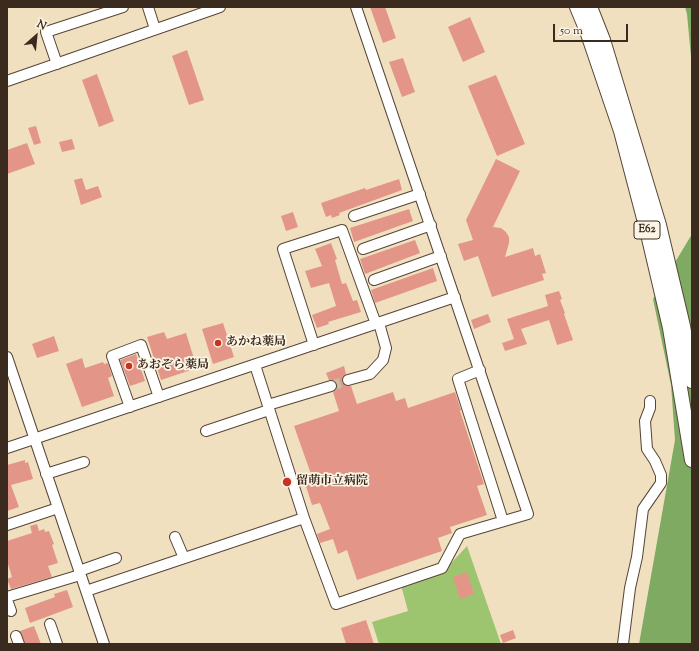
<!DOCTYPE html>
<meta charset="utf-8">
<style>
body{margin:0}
#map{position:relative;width:699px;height:651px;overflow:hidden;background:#f0e0c0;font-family:"Sorts Mill Goudy",serif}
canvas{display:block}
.frame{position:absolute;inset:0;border:8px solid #3b2a1e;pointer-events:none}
.north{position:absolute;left:16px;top:16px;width:40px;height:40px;-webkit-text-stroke:3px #fcf5e5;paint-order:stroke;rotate:27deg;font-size:11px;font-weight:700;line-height:16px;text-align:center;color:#3b2a1e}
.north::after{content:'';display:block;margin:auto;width:14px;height:18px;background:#3b2a1e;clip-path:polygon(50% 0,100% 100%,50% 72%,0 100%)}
.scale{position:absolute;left:553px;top:24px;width:75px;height:18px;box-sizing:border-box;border:2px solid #3b2a1e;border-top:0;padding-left:5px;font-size:12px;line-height:14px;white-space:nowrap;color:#3b2a1e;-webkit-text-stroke:3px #fcf5e5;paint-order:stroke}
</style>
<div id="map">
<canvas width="699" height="651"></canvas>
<div class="frame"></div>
<div class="north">N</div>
<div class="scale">50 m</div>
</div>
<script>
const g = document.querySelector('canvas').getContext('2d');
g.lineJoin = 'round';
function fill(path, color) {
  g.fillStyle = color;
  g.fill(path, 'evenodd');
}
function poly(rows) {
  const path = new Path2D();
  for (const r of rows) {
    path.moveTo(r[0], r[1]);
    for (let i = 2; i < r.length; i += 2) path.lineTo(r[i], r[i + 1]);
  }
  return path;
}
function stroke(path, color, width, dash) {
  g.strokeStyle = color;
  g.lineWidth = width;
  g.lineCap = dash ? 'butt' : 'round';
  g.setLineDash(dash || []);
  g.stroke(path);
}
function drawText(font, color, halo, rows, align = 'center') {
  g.font = font + ' "Sorts Mill Goudy","Noto Serif JP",serif';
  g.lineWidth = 3.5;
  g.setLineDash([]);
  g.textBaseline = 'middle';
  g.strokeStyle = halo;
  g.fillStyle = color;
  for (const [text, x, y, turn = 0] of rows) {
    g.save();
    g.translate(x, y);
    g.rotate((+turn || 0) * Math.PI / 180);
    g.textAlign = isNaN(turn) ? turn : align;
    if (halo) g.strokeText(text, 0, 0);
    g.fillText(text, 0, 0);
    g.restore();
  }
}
const green = poly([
 [467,546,501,644,379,644,372,622,408,611,401,585,443,572]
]);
const forest = poly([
 [685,7,692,7,692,67,687,14],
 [692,234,692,644,639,644,675,440,671,385,653,299]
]);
const building = poly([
 [370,7,385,7,396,38,383,43],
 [470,17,485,52,463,62,448,27],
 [187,50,204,100,189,105,172,56],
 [403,58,415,92,402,97,389,62],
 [97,74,114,121,99,127,82,80],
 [496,75,525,144,497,156,468,86],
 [36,126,41,143,34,145,28,128],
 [72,139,75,149,62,152,59,142],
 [27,143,35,164,7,174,7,150],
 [496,159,520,171,493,227,501,228,506,232,509,237,509,243,505,257,533,248,535,256,540,254,546,273,542,274,544,280,492,297,478,256,464,261,458,244,473,240,466,220],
 [82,178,86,190,98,186,102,197,81,205,74,180],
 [399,179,402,190,339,213,340,215,332,218,331,215,326,217,321,203,365,188,366,190],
 [409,209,413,221,354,242,350,228],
 [293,212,298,227,286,231,281,216],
 [415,240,420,253,365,274,360,259],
 [331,243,337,259,335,260,342,284,346,283,353,301,357,300,361,312,328,322,329,324,317,328,312,315,336,306,329,283,311,288,305,271,322,266,315,249],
 [433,268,437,281,375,303,371,290],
 [559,291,562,299,560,300,565,313,564,314,573,340,557,345,549,320,521,329,527,344,505,351,502,343,514,339,507,319,548,306,545,295],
 [488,314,491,322,474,329,471,320],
 [223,323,234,357,213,364,202,329],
 [164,332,167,339,186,333,197,368,161,380,147,337],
 [54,336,59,351,37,358,32,344],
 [136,354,145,381,130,386,120,360],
 [82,358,85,368,103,362,104,364,108,363,112,376,108,378,114,396,82,407,66,364],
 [344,366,346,374,342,378,342,382,346,386,351,386,357,404,393,392,396,401,405,398,408,408,455,392,461,410,460,411,484,484,477,486,487,515,450,527,452,533,438,538,442,551,357,580,347,550,338,554,333,539,320,543,317,534,330,529,320,503,312,505,304,480,312,477,294,426,339,411,333,392,337,388,337,384,333,380,329,380,326,373],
 [25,460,25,463,28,462,33,479,11,485,19,507,7,511,7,465],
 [37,524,39,531,44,529,45,532,49,531,54,544,52,545,58,563,48,566,52,577,11,589,7,579,12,577,7,561,7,541,32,533,30,526],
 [467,572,474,594,460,599,453,577],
 [67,590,73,607,30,623,25,608,55,597,54,594],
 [366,620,374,644,346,644,341,628],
 [34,626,41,644,25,644,20,631],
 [513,630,516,638,503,643,500,635]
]);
const minorTunnel = poly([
 [331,386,348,380]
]);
const minor = poly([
 [148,7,155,29],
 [57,64,46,32,123,7],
 [7,81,220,7],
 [354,216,420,194],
 [363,249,431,225],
 [374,280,441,256],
 [314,345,283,249,342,230,376,324],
 [7,357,104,644],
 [480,370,458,379,503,521],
 [348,380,370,374,383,360,386,348,379,323],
 [268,405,331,386],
 [130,407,112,356,141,345,159,397],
 [206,431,269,410],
 [7,448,455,297],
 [46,474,84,462],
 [304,518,336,604,442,568,460,534,528,514,356,7],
 [7,525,58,508],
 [175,537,184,558],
 [79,571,116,558],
 [86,591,304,518,255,365],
 [7,597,80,575],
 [7,600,11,611],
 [50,624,57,644],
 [16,636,19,644],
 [623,644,630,588,637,557,643,509,661,483,661,475,655,461,647,449,645,421,650,408,650,401]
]);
const highway = poly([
 [577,7,587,31,621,131,647,230,670,328,692,460],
 [590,7,603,40,659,225,683,326,692,381]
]);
const markers = [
 [218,343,4,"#c8321e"],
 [129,366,4,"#c8321e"],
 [287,482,5,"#c8321e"]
];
const shields = [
 [647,230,26]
];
const shieldNames = [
 ["E62",647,230]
];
const poiNames = [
 ["あかね薬局",226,343],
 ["あおぞら薬局",137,366],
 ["留萌市立病院",296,482]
];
fill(green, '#9dc570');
fill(forest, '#7eaa62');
fill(building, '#e39588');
stroke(minorTunnel, '#ccbca0', 10, [10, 5]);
stroke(minor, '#564536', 12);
stroke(highway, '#564536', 16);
stroke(minor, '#fff', 10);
stroke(highway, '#fff', 14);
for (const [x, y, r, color] of markers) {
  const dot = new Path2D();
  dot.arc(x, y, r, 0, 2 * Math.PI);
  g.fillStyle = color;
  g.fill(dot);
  stroke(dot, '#fcf5e5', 1.5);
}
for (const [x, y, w] of shields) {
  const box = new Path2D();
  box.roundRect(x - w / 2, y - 9, w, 18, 3);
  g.fillStyle = '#fcf5e5';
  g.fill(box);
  stroke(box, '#3b2a1e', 1);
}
drawText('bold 11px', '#3b2a1e', null, shieldNames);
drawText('bold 12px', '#3b2a1e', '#fcf5e5', poiNames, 'left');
</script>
